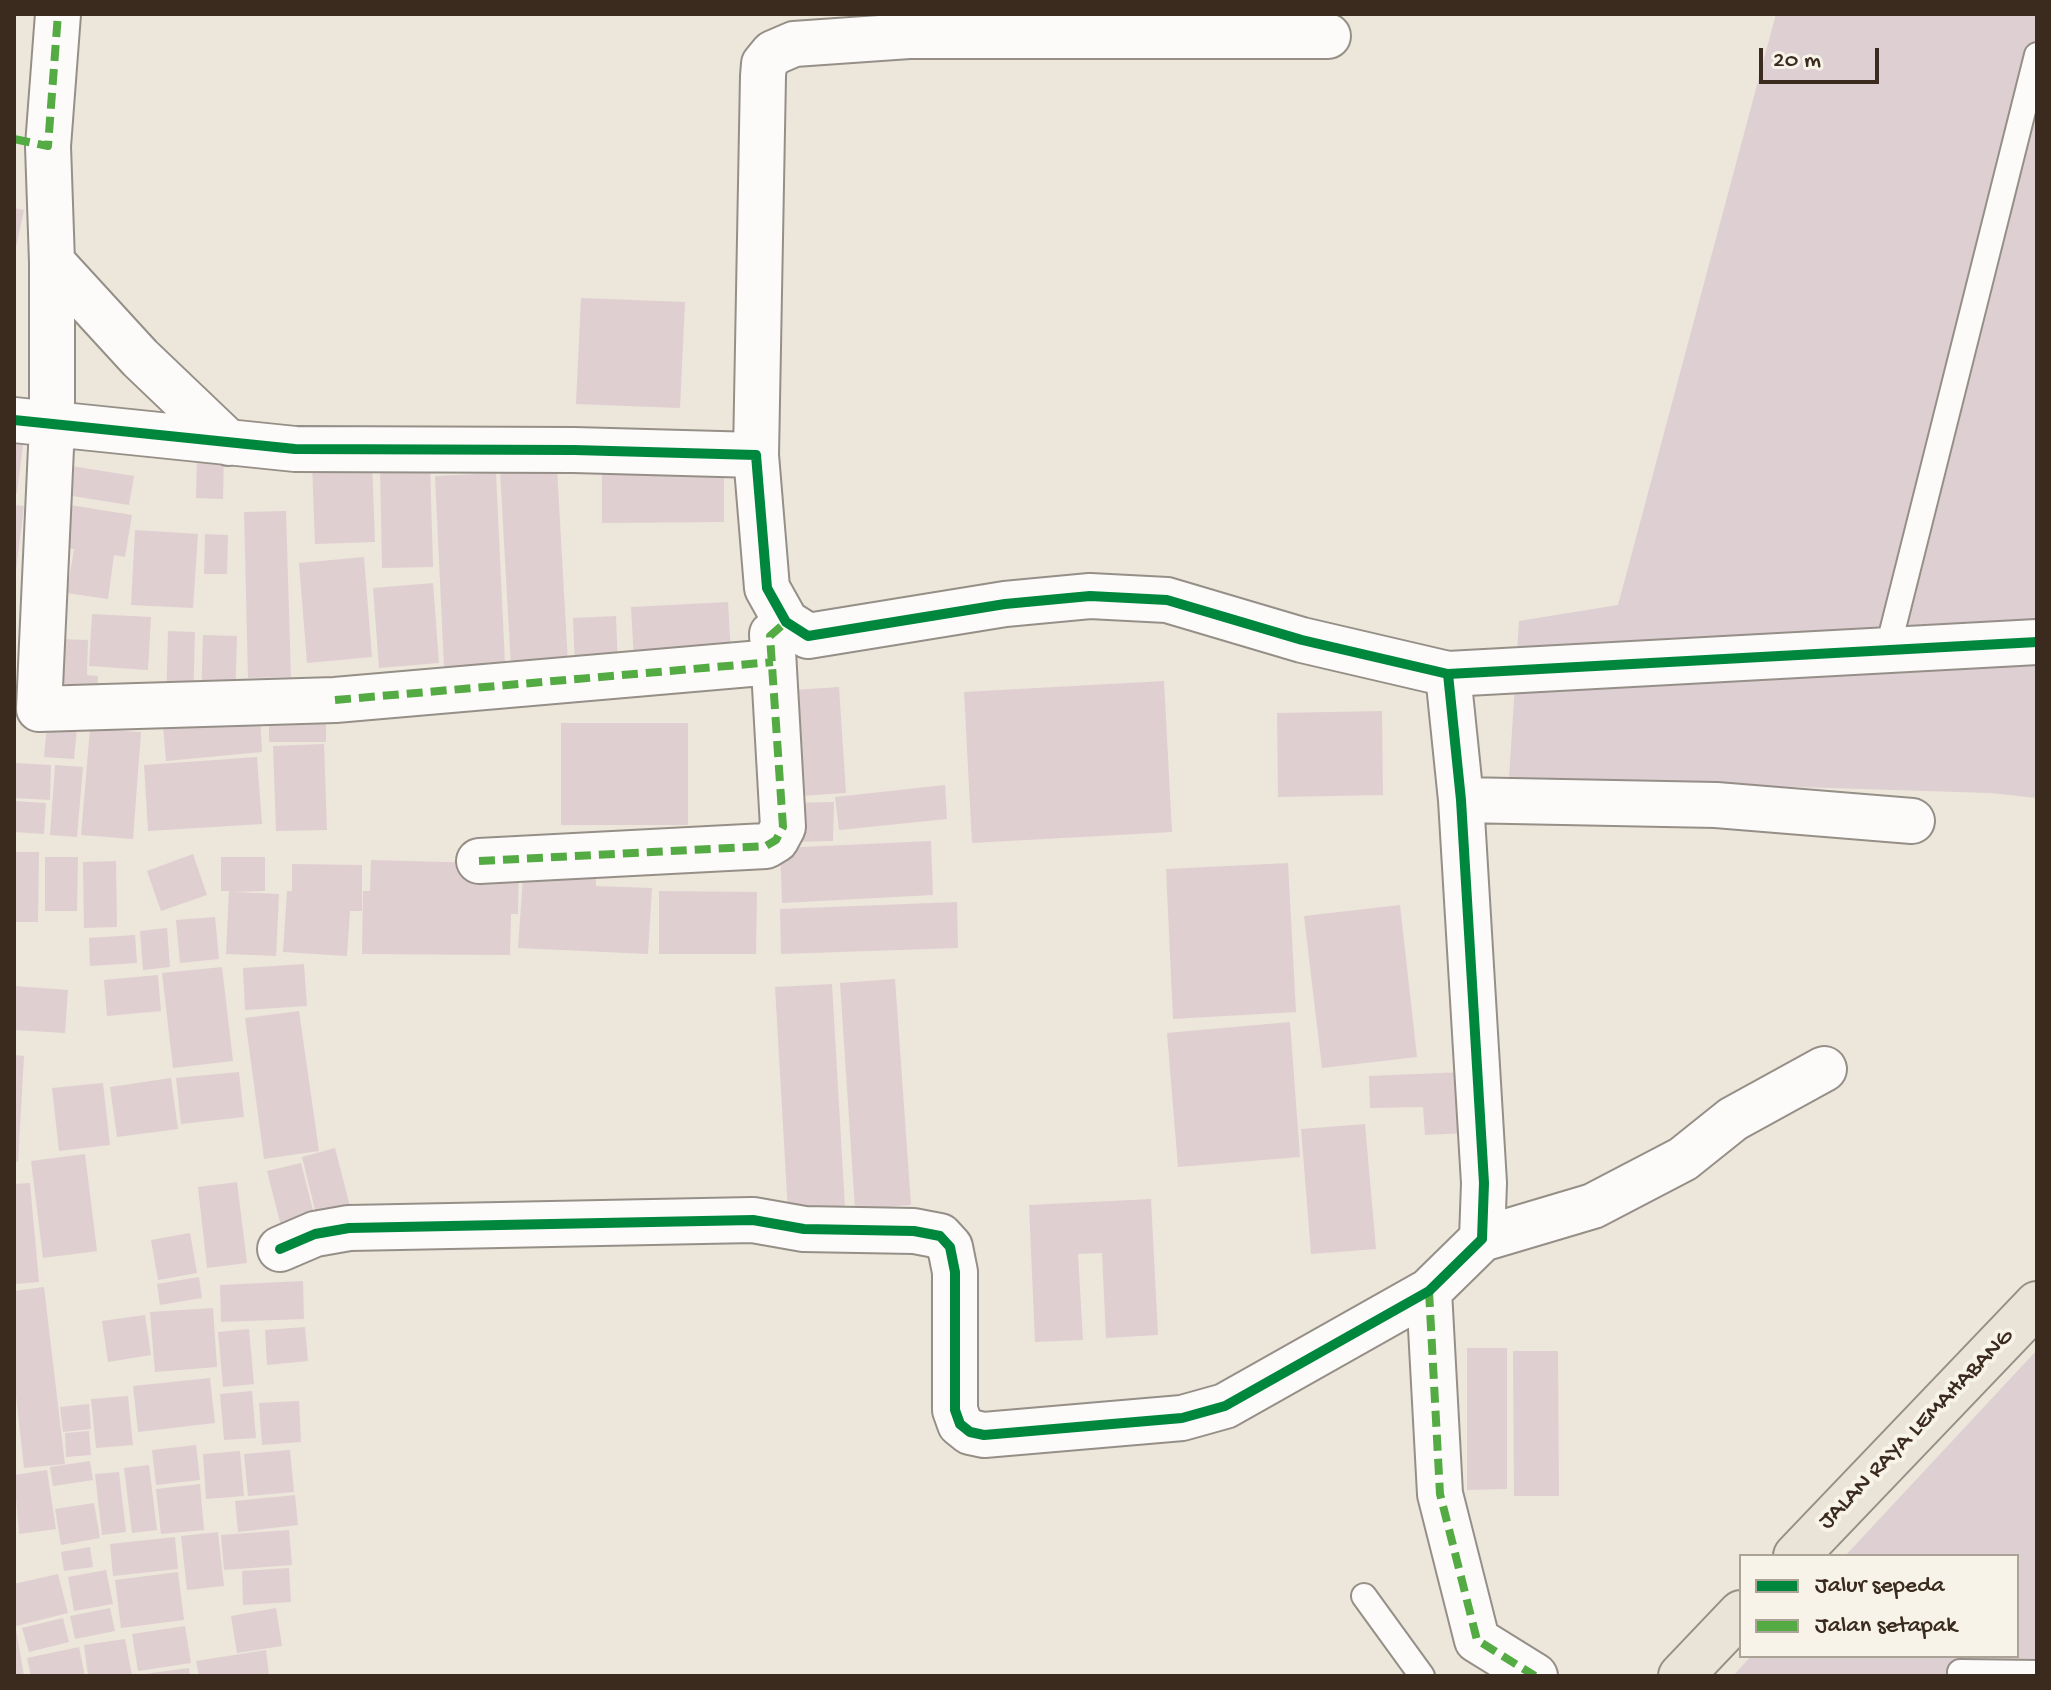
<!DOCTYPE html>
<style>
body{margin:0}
#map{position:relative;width:2051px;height:1690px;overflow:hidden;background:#ede6db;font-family:"Gochi Hand",sans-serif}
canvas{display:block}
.frame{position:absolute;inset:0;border:16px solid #3b2a1e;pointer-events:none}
.legend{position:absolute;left:1739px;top:1554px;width:280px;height:104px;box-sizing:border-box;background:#f7f3e8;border:2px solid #aca397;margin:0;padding:10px 14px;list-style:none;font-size:24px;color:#3b2a1e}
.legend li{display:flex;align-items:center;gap:16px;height:40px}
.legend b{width:40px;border:2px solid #aca397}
.scale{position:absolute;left:1759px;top:48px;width:120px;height:36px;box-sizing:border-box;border:4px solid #3b2a1e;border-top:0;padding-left:10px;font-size:24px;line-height:28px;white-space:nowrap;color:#3b2a1e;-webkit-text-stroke:6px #f7f3e8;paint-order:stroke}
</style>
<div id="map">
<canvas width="2051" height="1690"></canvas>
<div class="frame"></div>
<ul class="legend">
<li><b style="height:10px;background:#00873e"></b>Jalur sepeda</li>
<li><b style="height:10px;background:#55ab43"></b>Jalan setapak</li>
</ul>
<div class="scale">20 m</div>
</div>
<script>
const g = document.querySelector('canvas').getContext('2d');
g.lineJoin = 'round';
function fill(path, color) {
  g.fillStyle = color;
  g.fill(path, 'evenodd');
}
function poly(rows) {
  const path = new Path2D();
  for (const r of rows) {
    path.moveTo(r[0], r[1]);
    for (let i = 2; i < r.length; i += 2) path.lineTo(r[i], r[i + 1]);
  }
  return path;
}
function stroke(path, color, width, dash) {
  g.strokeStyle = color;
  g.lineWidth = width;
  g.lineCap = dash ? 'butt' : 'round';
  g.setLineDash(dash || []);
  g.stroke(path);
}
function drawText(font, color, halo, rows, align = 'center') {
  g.font = font + ' "Gochi Hand",sans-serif';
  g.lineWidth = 8;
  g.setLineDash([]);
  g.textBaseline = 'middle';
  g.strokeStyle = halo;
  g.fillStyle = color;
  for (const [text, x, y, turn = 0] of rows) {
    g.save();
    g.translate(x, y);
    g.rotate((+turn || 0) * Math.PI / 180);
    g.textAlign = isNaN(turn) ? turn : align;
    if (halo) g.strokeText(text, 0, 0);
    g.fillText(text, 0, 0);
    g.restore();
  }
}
const industrial = poly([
 [1776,14,2037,14,2037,798,1990,793,1509,778,1519,621,1618,605],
 [2037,1350,2037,1676,1733,1676,1751,1656,2017,1656,2017,1556,1845,1556]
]);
const building = poly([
 [14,208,24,210,15,252,14,252],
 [581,298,685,302,680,408,576,404],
 [14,427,25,428,17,493,14,493],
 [197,455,224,455,223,499,196,498],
 [372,460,375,542,315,544,312,463],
 [430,462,433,567,382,568,380,464],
 [71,466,134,476,129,505,66,495],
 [557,468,568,664,511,667,500,471],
 [602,469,724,469,724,522,602,523],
 [496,473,505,664,444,667,435,476],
 [64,504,132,515,125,557,114,555,108,599,67,593,74,549,57,546],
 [14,505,24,506,16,570,14,570],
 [286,511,291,677,248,678,244,512],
 [135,530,198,534,193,608,131,605],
 [205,534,228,535,227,574,204,574],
 [364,557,372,657,307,663,299,563],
 [433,583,439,663,379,668,373,588],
 [728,602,731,654,634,660,631,607],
 [92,614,151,617,148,670,89,666],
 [616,616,618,666,575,669,573,618],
 [168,631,195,632,193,709,166,708],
 [203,635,237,636,235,704,201,704],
 [34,638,88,640,87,675,98,676,97,697,67,696,67,684,32,682],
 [1164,681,1172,832,972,843,964,692],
 [839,687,846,793,800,796,794,690],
 [326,703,326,742,269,742,269,704],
 [1382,711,1383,795,1278,797,1277,713],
 [260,716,262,752,166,761,163,725],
 [561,723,688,723,688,825,561,825],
 [47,725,77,728,74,759,44,757],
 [90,729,141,732,133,839,81,835],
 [324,744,327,830,276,831,273,746],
 [257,757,262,824,148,831,144,765],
 [14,763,51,765,50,800,14,798],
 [55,765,83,767,77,837,50,835],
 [945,785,947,819,839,830,835,797],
 [14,801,46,803,44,834,14,832],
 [834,802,833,841,786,842,786,803],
 [931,841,933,895,782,903,780,848],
 [14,852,39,852,38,922,14,922],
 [193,854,207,895,161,911,147,871],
 [45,857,78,857,77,911,45,911],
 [221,857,265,857,265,891,233,892,279,894,276,956,226,954,229,891,221,891],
 [371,860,519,864,518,914,511,914,510,955,362,954,363,891,370,891],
 [116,861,117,927,84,928,83,862],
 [524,862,596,863,596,886,652,888,648,954,518,948],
 [1288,863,1296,1012,1173,1019,1166,869],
 [292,864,362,865,362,911,350,911,347,956,283,952,287,891,292,891],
 [659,891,757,892,756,954,659,954],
 [957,902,958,948,781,954,780,909],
 [1400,905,1417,1057,1322,1068,1304,916],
 [215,917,219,959,180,963,176,920],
 [167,928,170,967,143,970,140,931],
 [135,935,137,963,90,966,89,938],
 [304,964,307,1006,245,1010,243,968],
 [222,967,233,1061,173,1068,162,973],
 [158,975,161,1011,107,1016,104,980],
 [895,979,911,1205,855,1209,840,983],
 [832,984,845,1208,788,1212,775,987],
 [14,986,68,990,65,1033,14,1030],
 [299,1011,319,1151,264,1159,245,1018],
 [1290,1022,1300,1157,1178,1167,1167,1033],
 [14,1055,24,1056,18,1162,14,1161],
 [239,1072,244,1117,181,1124,176,1078],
 [1464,1072,1467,1133,1425,1135,1423,1107,1370,1108,1369,1076],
 [171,1078,178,1129,117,1137,110,1087],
 [103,1083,110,1145,59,1151,52,1088],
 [1365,1124,1376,1249,1311,1254,1301,1129],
 [335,1148,352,1214,318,1222,302,1157],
 [85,1154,97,1251,43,1258,31,1161],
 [301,1163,317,1226,283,1234,267,1171],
 [237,1182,247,1263,207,1268,198,1187],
 [30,1183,39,1282,14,1284,14,1184],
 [1151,1199,1158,1335,1106,1338,1102,1253,1078,1254,1083,1340,1035,1342,1029,1205],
 [190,1233,197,1273,158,1280,151,1240],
 [199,1277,202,1298,160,1305,157,1284],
 [303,1281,304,1319,221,1322,220,1285],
 [44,1287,65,1464,24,1468,14,1378,14,1291],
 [213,1308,217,1367,155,1372,150,1312],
 [145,1315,151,1355,108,1362,102,1321],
 [305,1327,308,1361,267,1365,265,1330],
 [249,1329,254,1384,223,1387,218,1332],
 [1467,1348,1507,1348,1507,1489,1467,1490],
 [1513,1351,1558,1351,1559,1496,1514,1496],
 [210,1378,215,1423,138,1432,133,1386],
 [252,1391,256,1438,224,1440,220,1394],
 [128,1396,133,1445,96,1448,91,1399],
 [299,1401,301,1442,262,1445,259,1403],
 [89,1404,91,1429,63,1432,60,1407],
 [89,1431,91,1455,66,1457,65,1433],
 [196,1445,200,1480,156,1485,152,1450],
 [290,1450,294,1492,248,1496,244,1454],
 [240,1451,244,1496,206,1499,203,1454],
 [90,1461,93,1480,53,1486,50,1467],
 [149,1465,157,1530,132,1533,124,1468],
 [47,1470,56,1529,19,1534,14,1475],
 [119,1472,126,1532,102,1535,95,1474],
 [200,1484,204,1530,161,1534,156,1489],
 [295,1495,298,1525,238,1532,235,1501],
 [94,1503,100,1538,61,1545,55,1509],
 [289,1530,292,1565,224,1570,221,1535],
 [218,1532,224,1586,187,1590,181,1536],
 [175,1537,178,1569,113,1576,110,1544],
 [90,1547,93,1567,64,1571,61,1552],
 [289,1568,291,1602,243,1605,242,1571],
 [106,1570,113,1604,74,1611,68,1577],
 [178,1572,184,1620,121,1628,115,1580],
 [58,1574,68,1613,16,1626,14,1584],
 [110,1608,115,1631,75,1639,70,1616],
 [276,1608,282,1646,237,1653,231,1616],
 [63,1618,69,1642,29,1652,22,1628],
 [185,1626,191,1663,138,1671,132,1634],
 [14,1629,16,1629,24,1676,14,1676],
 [125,1639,132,1675,88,1676,84,1645],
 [79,1647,85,1676,31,1676,27,1658],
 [266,1650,269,1676,199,1676,196,1661],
 [189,1668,190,1676,145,1676,144,1674]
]);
const lane = poly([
 [1887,652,2037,55],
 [1364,1596,1422,1676],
 [1960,1672,2037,1673]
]);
const street = poly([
 [58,14,48,146,52,262,52,426,39,709,335,700,773,662],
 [52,262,140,358,229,443],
 [14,420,295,449,574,450,756,455,767,588,786,622,808,636,1005,604,1090,596,1167,600,1302,640,1448,674,2037,642],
 [756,455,763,76,764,64,773,53,794,44,909,36,1328,36],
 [1461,800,1716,805,1912,821],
 [479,861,766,846,776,840,783,827,772,634],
 [1482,1239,1593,1206,1683,1159,1733,1119,1824,1069],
 [280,1249,315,1234,349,1228,753,1220,804,1229,914,1231,940,1236,950,1247,955,1272,955,1410,960,1424,970,1432,984,1435,1182,1418,1225,1406,1429,1291,1482,1239,1484,1183,1461,800,1448,674],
 [1429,1291,1440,1494,1477,1640,1535,1676]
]);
const primary = poly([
 [1796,1556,2037,1304],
 [1681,1676,1741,1613]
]);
const quiet = poly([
 [14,139,48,146,58,14],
 [335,700,773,662],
 [479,861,766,846,776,840,783,827,770,636,786,622],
 [1429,1291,1440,1494,1477,1640,1535,1676]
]);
const cycleway = poly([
 [14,420,295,449,574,450,756,455,767,588,786,622,808,636,1005,604,1090,596,1167,600,1302,640,1448,674,2037,642],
 [280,1249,315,1234,349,1228,753,1220,804,1229,914,1231,940,1236,950,1247,955,1272,955,1410,960,1424,970,1432,984,1435,1182,1418,1225,1406,1429,1291,1482,1239,1484,1183,1461,800,1448,674]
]);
const streetNames = [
 ["JALAN RAYA LEMAHABANG",1917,1430,-46]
];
fill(industrial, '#decfd2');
fill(building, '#e0cfd1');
stroke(lane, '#958f87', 28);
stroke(street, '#958f87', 48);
stroke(primary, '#958f87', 48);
stroke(lane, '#fcfbfa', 24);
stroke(street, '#fcfbfa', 44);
stroke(primary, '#eae3d7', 44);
stroke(quiet, '#55ab43', 8, [16, 8]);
stroke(cycleway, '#00873e', 10);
drawText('24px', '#3b2a1e', '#f7f3e8', streetNames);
</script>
